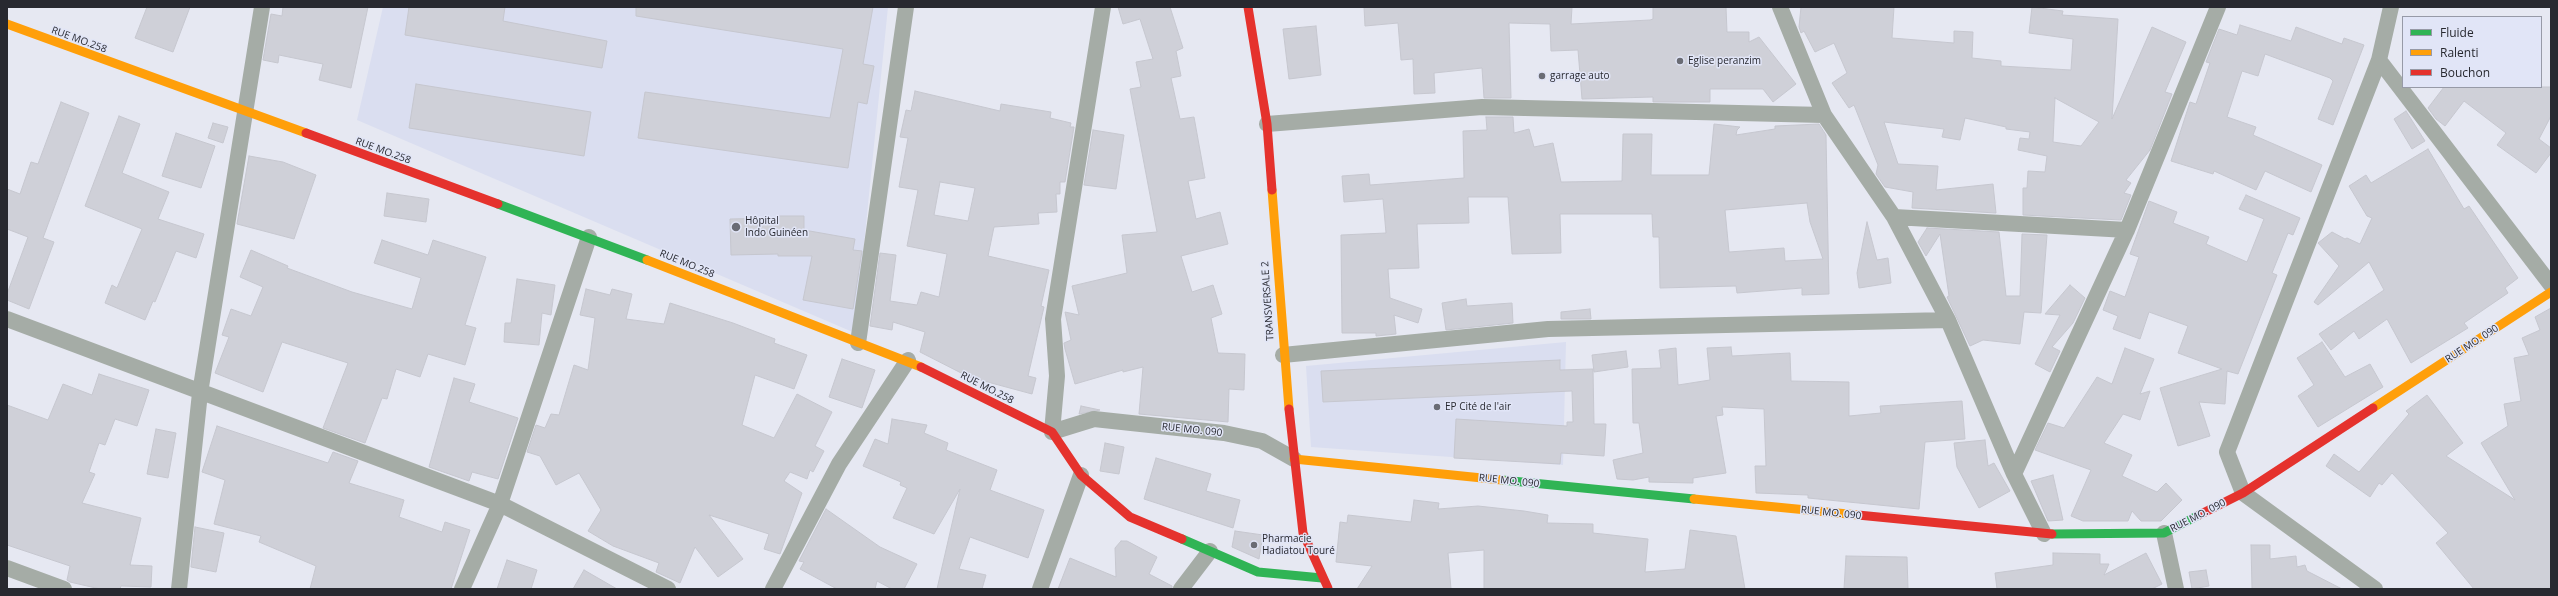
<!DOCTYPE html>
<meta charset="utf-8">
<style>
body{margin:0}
#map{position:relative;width:2558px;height:596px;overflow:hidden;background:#e6e8f2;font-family:"Open Sans",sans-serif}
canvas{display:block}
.frame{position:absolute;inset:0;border:8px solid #282930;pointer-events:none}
.legend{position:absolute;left:2402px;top:16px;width:140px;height:72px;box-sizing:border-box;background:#e1e5f7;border:1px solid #979aa7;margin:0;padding:5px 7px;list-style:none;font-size:12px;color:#282930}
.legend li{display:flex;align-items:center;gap:8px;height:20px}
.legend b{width:20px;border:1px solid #979aa7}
</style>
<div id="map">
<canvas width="2558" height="596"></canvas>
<div class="frame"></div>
<ul class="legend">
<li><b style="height:5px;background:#30b455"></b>Fluide</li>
<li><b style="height:5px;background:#ff9f0a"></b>Ralenti</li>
<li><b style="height:5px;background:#e5322d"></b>Bouchon</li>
</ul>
</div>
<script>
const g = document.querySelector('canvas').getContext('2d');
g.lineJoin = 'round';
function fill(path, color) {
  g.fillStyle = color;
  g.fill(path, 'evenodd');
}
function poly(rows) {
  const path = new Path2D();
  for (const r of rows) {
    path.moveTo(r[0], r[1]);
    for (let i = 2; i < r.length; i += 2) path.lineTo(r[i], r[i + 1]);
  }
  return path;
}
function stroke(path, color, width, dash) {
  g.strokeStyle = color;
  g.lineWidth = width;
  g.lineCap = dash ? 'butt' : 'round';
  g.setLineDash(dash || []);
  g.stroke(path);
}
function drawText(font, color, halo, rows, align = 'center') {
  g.font = font + ' "Open Sans",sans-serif';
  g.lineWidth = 3;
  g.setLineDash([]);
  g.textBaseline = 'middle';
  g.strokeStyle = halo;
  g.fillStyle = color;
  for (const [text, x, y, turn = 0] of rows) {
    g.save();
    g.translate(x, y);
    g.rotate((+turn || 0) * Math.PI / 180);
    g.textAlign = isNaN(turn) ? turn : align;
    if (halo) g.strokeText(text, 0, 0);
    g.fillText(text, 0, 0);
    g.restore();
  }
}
const built = poly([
 [383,7,888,7,855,333,357,120],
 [1566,342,1563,465,1311,447,1306,366]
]);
const building = poly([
 [147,7,190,7,173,52,135,38,147,7],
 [283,7,368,7,351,88,319,80,323,64,279,55,278,63,263,60,271,14,282,16,283,7],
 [409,7,505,7,503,21,607,41,602,68,405,35,409,7],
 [636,7,873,7,863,64,874,66,867,104,858,102,848,168,638,138,645,92,830,118,843,49,636,16,636,7],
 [1118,7,1170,7,1183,48,1176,51,1181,76,1171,78,1180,119,1194,117,1205,178,1188,181,1196,219,1220,212,1228,244,1181,256,1192,292,1213,285,1222,314,1211,318,1218,353,1245,354,1244,390,1229,389,1228,422,1139,414,1143,367,1123,372,1123,370,1075,384,1065,349,1064,343,1071,340,1065,312,1079,315,1072,286,1127,273,1122,235,1157,232,1130,89,1141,87,1136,62,1153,59,1140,19,1123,24,1118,7],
 [1364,7,1572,7,1571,24,1650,20,1653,19,1653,7,1726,7,1727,32,1749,32,1749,42,1759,37,1796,84,1773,102,1763,89,1710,89,1710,102,1653,102,1653,97,1582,99,1578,50,1551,51,1550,24,1509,23,1511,98,1484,98,1482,68,1434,73,1435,93,1414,94,1413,59,1401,60,1398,23,1365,26,1364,7],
 [1801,7,1894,7,1892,38,1954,43,1954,31,1973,32,1972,58,2001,61,2001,66,2071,70,2073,39,2029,33,2032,7,2063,11,2062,15,2118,19,2112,119,2152,27,2186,42,2165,92,2172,94,2150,150,2126,180,2131,183,2124,193,2131,195,2121,220,2023,215,2023,188,2027,188,2028,171,2045,172,2047,156,2018,150,2020,138,2029,139,2030,132,2006,129,2006,127,1965,118,1960,140,1942,137,1944,129,1884,122,1898,164,1938,166,1936,190,1993,184,1996,213,1912,208,1913,192,1885,187,1876,174,1878,165,1854,105,1849,108,1832,83,1847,73,1834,43,1815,52,1804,31,1801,33,1799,27,1801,7],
 [2055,98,2099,122,2081,146,2053,142,2055,98],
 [2240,25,2291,41,2296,27,2342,44,2344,38,2364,45,2333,125,2318,119,2333,81,2330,78,2265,54,2258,76,2242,71,2227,117,2256,127,2253,135,2322,165,2311,192,2265,171,2256,190,2214,171,2213,174,2171,161,2190,102,2196,104,2210,63,2206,62,2219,29,2237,35,2240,25],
 [1316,26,1321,75,1289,79,1283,29,1316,26],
 [416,84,591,112,584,156,409,128,416,84],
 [2444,87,2551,87,2551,116,2539,139,2551,148,2551,153,2536,173,2497,145,2506,133,2464,101,2445,126,2436,119,2428,108,2444,87],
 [915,91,1000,111,1001,104,1051,112,1050,118,1071,123,1070,127,1074,127,1065,182,1060,182,1060,194,1056,194,1057,212,1038,213,1039,224,994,227,988,256,1049,270,1041,306,1044,307,1028,376,1036,378,1032,394,969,377,920,352,925,332,893,322,892,330,870,326,880,253,896,255,890,301,917,305,921,292,939,297,947,254,907,246,918,190,899,187,908,138,900,137,906,110,911,111,915,91],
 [940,182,975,188,968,221,934,215,940,182],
 [61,102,89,113,43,238,54,242,29,309,7,300,7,294,28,237,7,229,7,189,20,194,31,162,38,164,61,102],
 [2406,111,2425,141,2412,149,2394,119,2406,111],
 [119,116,140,124,122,173,169,192,158,219,204,234,196,258,176,251,155,302,153,301,145,320,105,303,112,285,117,288,142,229,85,206,119,116],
 [1486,117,1513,117,1514,133,1529,129,1534,147,1553,143,1561,182,1622,181,1623,134,1652,134,1651,175,1709,175,1714,124,1740,127,1737,130,1736,135,1775,129,1775,126,1819,124,1826,135,1829,294,1802,295,1802,288,1737,293,1736,286,1660,288,1659,237,1653,237,1652,214,1560,214,1561,253,1512,254,1508,197,1468,197,1469,223,1417,224,1419,268,1388,269,1390,298,1422,309,1418,323,1394,315,1396,334,1376,336,1376,333,1342,333,1341,235,1386,233,1383,199,1344,202,1342,176,1369,174,1370,185,1464,178,1463,131,1487,130,1486,117],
 [1807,203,1810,222,1823,259,1785,261,1784,248,1729,252,1725,210,1807,203],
 [213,123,228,127,223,143,208,138,213,123],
 [1093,130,1124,135,1116,189,1084,185,1093,130],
 [176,133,215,146,201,188,162,176,176,133],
 [2428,149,2464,209,2469,206,2518,278,2505,288,2508,293,2464,323,2468,328,2411,363,2387,319,2359,339,2354,331,2331,350,2319,334,2384,290,2369,262,2318,305,2314,302,2339,266,2318,243,2332,232,2345,239,2347,238,2360,244,2372,218,2367,216,2349,186,2366,175,2371,183,2428,149],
 [249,156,283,162,316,175,294,239,237,224,249,156],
 [387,193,429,199,426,222,384,216,387,193],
 [2246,195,2300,218,2293,235,2288,233,2272,273,2277,275,2238,374,2227,371,2225,404,2199,402,2210,436,2178,446,2160,388,2222,369,2178,353,2188,326,2149,312,2140,339,2113,329,2118,316,2103,310,2110,291,2125,297,2139,257,2130,254,2149,201,2177,212,2173,223,2209,237,2206,244,2247,262,2264,219,2239,209,2246,195],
 [778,216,804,216,804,230,855,239,853,250,862,251,853,309,803,300,812,256,778,256,778,254,731,255,730,219,778,218,778,216],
 [1867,222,1877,260,1888,258,1891,283,1859,288,1857,273,1867,222],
 [1927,228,1999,232,2006,296,2020,296,2022,234,2047,235,2041,313,2024,312,2020,344,1983,340,1970,346,1947,297,1949,296,1940,234,1926,256,1918,242,1927,228],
 [382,240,428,255,433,240,486,257,465,325,476,328,465,365,428,354,420,377,396,369,387,399,382,398,365,443,323,428,348,363,282,342,263,392,215,373,229,337,222,335,231,309,251,316,263,287,240,277,251,250,288,266,287,268,352,292,412,309,421,278,374,263,382,240],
 [517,279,555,285,551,315,542,313,539,345,504,342,505,323,511,323,517,279],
 [2070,285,2085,298,2073,323,2052,347,2060,351,2050,372,2035,364,2060,315,2045,314,2070,285],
 [586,289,610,295,612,289,632,294,626,319,664,324,670,303,733,323,775,339,774,343,807,355,794,389,755,375,742,425,774,438,797,394,832,412,815,446,824,451,813,472,810,470,807,479,790,472,784,481,802,493,780,554,764,549,769,534,709,515,743,559,718,577,695,547,680,583,656,572,659,563,613,546,588,531,601,510,579,473,556,485,540,456,527,452,536,425,545,428,551,414,559,415,574,365,588,370,595,318,580,315,586,289],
 [1466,299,1467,306,1512,303,1513,323,1446,330,1442,303,1466,299],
 [2551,308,2551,589,2474,589,2436,543,2448,533,2392,473,2382,485,2379,483,2370,497,2326,466,2334,454,2359,472,2409,414,2406,411,2427,395,2463,443,2446,456,2515,500,2481,443,2508,426,2504,404,2521,401,2514,358,2529,355,2522,338,2540,330,2535,317,2551,308],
 [1590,309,1591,319,1561,319,1561,312,1590,309],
 [2322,342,2345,377,2370,364,2383,387,2318,427,2298,396,2314,385,2297,358,2322,342],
 [1731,347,1732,356,1790,353,1791,381,1849,382,1849,416,1881,413,1880,406,1962,401,1965,439,1925,442,1919,509,1808,498,1808,495,1756,493,1755,466,1766,466,1764,409,1722,407,1723,415,1716,416,1726,473,1693,478,1693,483,1649,482,1649,477,1633,480,1617,479,1613,460,1643,453,1639,423,1633,423,1632,369,1661,368,1659,350,1676,348,1678,385,1710,380,1707,348,1731,347],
 [2125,348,2154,359,2140,394,2150,391,2140,420,2123,414,2104,443,2132,455,2122,476,2157,492,2166,483,2182,500,2161,521,2141,521,2132,511,2128,521,2083,521,2071,516,2091,470,2035,450,2048,423,2064,428,2097,377,2112,384,2125,348],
 [1626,351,1628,367,1594,372,1592,355,1626,351],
 [842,359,875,370,862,408,829,397,842,359],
 [1560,360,1560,370,1593,369,1594,424,1606,424,1604,456,1561,453,1560,464,1454,458,1456,419,1567,426,1567,422,1573,422,1572,391,1323,402,1321,371,1560,360],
 [99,374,149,390,137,426,115,419,105,445,99,443,89,472,95,474,82,503,141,518,130,565,152,566,151,587,121,586,120,589,100,589,70,582,67,580,70,566,7,545,7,405,48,420,63,384,92,395,99,374],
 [454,378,475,384,469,402,518,418,498,479,472,472,469,481,429,467,454,378],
 [1081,406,1100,410,1079,414,1081,406],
 [892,419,927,425,924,433,948,443,946,450,997,470,990,490,1044,510,1028,558,970,537,959,569,986,575,982,589,937,589,960,489,934,534,893,518,907,488,900,485,901,482,863,466,875,439,888,444,892,419],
 [217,426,328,463,333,452,358,461,349,483,404,500,399,517,442,532,445,522,470,530,451,589,310,589,316,566,259,542,261,536,214,524,225,480,202,472,217,426],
 [156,429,176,433,168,478,147,474,156,429],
 [1985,440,1988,466,1994,463,2010,491,1979,508,1957,467,1954,443,1985,440],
 [1105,443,1124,447,1119,474,1100,471,1105,443],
 [1156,458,1211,474,1206,491,1240,500,1233,528,1144,499,1156,458],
 [2053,475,2063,520,2048,521,2031,481,2053,475],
 [1414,500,1439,503,1438,509,1478,506,1524,511,1548,515,1547,523,1593,524,1593,533,1648,539,1645,572,1685,569,1690,530,1736,536,1745,589,1484,589,1484,550,1448,553,1451,589,1357,589,1372,566,1336,562,1340,522,1347,523,1348,515,1411,522,1414,500],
 [826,509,880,547,917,564,904,589,892,589,877,581,875,589,837,589,800,569,804,562,799,561,826,509],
 [195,527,224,533,216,572,191,567,195,527],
 [1235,531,1263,535,1259,559,1232,547,1235,531],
 [1121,541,1127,541,1157,557,1149,574,1172,586,1172,589,1058,589,1070,558,1116,577,1115,548,1121,541],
 [2251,545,2270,545,2270,559,2296,556,2297,567,2305,565,2307,571,2342,589,2252,589,2251,545],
 [2053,553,2100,554,2100,564,2109,564,2104,575,2146,553,2162,584,2152,589,1997,589,1995,573,2053,565,2053,553],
 [1846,556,1907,557,1908,589,1844,589,1846,556],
 [507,560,537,570,531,589,497,589,507,560],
 [584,570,617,589,573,589,584,570],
 [2206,570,2209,586,2192,589,2189,572,2206,570]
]);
const street = poly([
 [1103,7,1053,319,1057,376,1052,432,1094,419,1224,433,1262,441,1294,459],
 [1780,7,1824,115,1894,217,1948,320,2014,474,2044,534],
 [2379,60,2551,285],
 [1267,124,1482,107,1824,115],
 [1894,217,2127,230],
 [7,319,500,504,668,589],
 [858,343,906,7],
 [1283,355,1548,329,1948,320],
 [2014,474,2127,230,2218,7],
 [2164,533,2176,589],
 [7,568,64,589],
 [179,589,200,393,262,7],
 [462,589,500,504,589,237],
 [773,589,839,464,908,360],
 [1040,589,1081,475],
 [1181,589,1210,551],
 [2375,589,2243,493,2227,452,2379,60,2391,7]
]);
const fast = poly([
 [498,204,647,260],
 [1502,480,1694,499],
 [2052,534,2164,533,2199,515],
 [1182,539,1258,572,1322,578]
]);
const slow = poly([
 [7,24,306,133],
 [1272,190,1289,409],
 [647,260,921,367],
 [2373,408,2551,292],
 [1294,459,1502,480],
 [1694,499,1858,515]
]);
const jam = poly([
 [1248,7,1267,124,1272,190],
 [306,133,498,204],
 [921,367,1052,432,1081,475,1130,517,1182,539],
 [1289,409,1303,533,1328,588],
 [1858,515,2052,534],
 [2199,515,2243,493,2373,408]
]);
const markers = [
 [1680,61,4,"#6a6c74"],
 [1542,76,4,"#6a6c74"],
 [736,227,5,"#6a6c74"],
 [1437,407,4,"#6a6c74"],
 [1254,545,4,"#6a6c74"]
];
const streetNames = [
 ["RUE MO.258",79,40,20],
 ["RUE MO.258",383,151,20],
 ["RUE MO.258",687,264,22],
 ["TRANSVERSALE 2",1268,301,-94],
 ["RUE MO. 090",2472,344,-33],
 ["RUE MO.258",987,388,27],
 ["RUE MO. 090",1192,430,6],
 ["RUE MO. 090",1509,481,6],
 ["RUE MO. 090",1831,513,6],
 ["RUE MO. 090",2198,516,-27]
];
const poiNames = [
 ["Eglise peranzim",1688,61],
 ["garrage auto",1550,76],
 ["Hôpital",745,221],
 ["Indo Guinéen",745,233],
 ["EP Cité de l'air",1445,407],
 ["Pharmacie",1262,539],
 ["Hadiatou Touré",1262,551]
];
fill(built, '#dadef0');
fill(building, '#cfd0d8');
stroke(building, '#c6c7cf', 1);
stroke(street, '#a5aca6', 16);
stroke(fast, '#30b455', 9);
stroke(slow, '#ff9f0a', 9);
stroke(jam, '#e5322d', 9);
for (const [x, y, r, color] of markers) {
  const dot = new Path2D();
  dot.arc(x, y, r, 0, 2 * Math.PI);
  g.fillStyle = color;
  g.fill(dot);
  stroke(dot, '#e1e5f7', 1.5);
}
drawText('10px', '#282930', '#e1e5f7', streetNames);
drawText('10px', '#282930', '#e1e5f7', poiNames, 'left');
</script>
